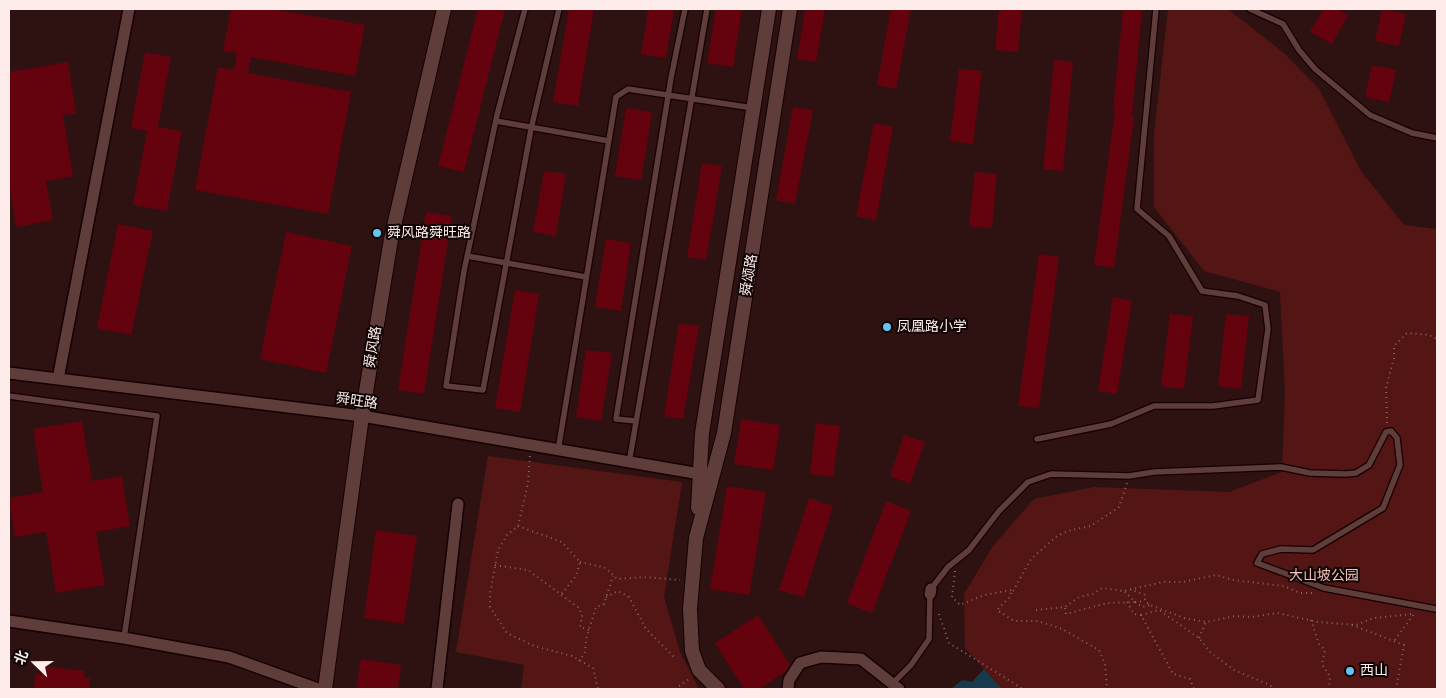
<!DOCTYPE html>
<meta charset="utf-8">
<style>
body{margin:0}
#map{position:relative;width:1446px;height:698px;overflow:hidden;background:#2e1211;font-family:"Asap Condensed","Noto Sans SC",sans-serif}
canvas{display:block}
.frame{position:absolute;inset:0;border:10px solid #fdecea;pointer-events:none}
.north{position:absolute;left:10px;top:638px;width:50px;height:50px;-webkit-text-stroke:4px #0e0403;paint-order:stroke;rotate:292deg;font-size:14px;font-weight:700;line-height:20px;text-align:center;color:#fdecea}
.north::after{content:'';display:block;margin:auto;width:18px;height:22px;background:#fdecea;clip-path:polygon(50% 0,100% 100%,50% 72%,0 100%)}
</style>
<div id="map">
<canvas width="1446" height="698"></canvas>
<div class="frame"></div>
<div class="north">北</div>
</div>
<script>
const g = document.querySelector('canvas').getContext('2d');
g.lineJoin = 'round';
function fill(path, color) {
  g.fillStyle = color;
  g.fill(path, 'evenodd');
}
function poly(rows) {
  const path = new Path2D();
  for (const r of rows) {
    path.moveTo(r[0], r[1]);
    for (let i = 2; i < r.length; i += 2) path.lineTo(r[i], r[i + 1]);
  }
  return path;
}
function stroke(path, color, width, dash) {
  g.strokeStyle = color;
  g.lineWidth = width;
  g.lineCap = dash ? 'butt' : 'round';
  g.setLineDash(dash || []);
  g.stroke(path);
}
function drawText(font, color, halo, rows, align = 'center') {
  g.font = font + ' "Asap Condensed","Noto Sans SC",sans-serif';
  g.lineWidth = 4;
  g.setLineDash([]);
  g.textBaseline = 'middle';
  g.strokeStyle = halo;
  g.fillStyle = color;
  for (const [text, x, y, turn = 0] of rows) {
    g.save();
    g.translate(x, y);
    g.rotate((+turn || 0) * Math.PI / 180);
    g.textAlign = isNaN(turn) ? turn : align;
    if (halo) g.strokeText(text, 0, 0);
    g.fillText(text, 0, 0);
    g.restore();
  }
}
const green = poly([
 [1168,9,1228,9,1285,54,1319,89,1361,171,1404,225,1437,229,1437,689,1002,689,965,648,964,594,993,546,1034,499,1094,487,1229,492,1282,472,1285,392,1280,292,1204,271,1154,207,1154,134],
 [488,456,682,482,664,597,680,652,699,689,521,689,524,665,456,652]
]);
const water = poly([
 [984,669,1002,689,951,689,962,680,972,682]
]);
const building = poly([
 [231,9,273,9,365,25,355,76,251,57,248,73,351,92,328,214,195,190,218,67,234,70,237,53,223,51],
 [478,9,505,9,464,172,438,166],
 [569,9,594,9,578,106,553,102],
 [648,9,674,9,666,58,641,54],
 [716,9,742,9,733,67,707,63],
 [805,9,825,9,816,62,797,59],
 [891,9,911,9,896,89,877,85],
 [999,9,1022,9,1018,52,995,50],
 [1123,9,1142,9,1132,116,1134,117,1114,268,1094,265,1115,110,1113,110],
 [1323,9,1338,9,1348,15,1332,44,1310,32],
 [1382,9,1406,14,1399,46,1375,41],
 [145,52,171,57,158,127,182,131,167,211,133,205,147,131,131,128],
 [1054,60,1073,62,1063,171,1043,169],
 [68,62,76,113,63,115,73,176,46,181,53,220,16,227,9,183,9,72],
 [1372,65,1396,70,1389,102,1365,97],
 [959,69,982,71,973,144,950,141],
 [793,107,813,110,795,204,776,200],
 [626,108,652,112,641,180,615,176],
 [874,123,893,127,876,220,856,216],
 [702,163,722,166,706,260,687,257],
 [544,171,566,174,556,236,533,232],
 [975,172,997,174,992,228,969,226],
 [426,212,452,216,424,394,398,390],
 [118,224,153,231,131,335,97,328],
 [286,232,352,246,326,373,260,359],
 [606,239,631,243,621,311,595,307],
 [1039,254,1059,257,1039,408,1018,406],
 [515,290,539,294,520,412,495,408],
 [1113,297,1132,301,1117,394,1098,391],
 [1170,314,1193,316,1184,389,1161,386],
 [1226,314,1249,316,1241,389,1218,386],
 [679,323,699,326,683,419,664,416],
 [586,350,612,353,601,421,576,417],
 [741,419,780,425,773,470,734,464],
 [82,421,92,481,122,476,130,526,96,532,105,585,56,593,46,532,15,537,9,498,43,492,33,429],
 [816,423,840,426,833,477,810,474],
 [904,435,925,442,910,484,890,476],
 [727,486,766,492,749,595,710,589],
 [809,498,833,506,804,597,779,590],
 [886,501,911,511,872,613,847,603],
 [376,530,417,536,404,624,364,618],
 [758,615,790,665,785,672,759,689,744,689,715,643],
 [361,659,401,665,398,689,356,689],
 [43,666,85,671,83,678,90,678,89,689,34,689,35,674,41,674]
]);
const path = poly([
 [1387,423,1386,388,1394,358,1394,346,1407,333,1429,335,1437,339],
 [530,456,528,483,518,526,507,535,498,550,490,594,490,607,507,633,534,646,572,656,593,668,598,689],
 [518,526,562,542,580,562,576,576,560,596],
 [580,562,606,568,617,579,643,577,680,580],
 [495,565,528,570,579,608,582,616,580,627,589,630],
 [955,571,952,597,960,605,984,595,1012,590,1009,598,997,610,1014,621,1038,621,1062,629,1099,650,1105,664,1107,689],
 [1130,589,1145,595,1145,601,1150,605,1184,618,1206,622,1235,616,1252,617,1277,613,1318,622,1356,625,1373,618,1413,614],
 [1013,591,1031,559,1057,536,1071,530,1091,526,1119,507,1127,483],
 [606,597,618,591,629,597,646,629,676,659],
 [1127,602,1134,614,1141,615,1173,674,1190,679,1194,689],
 [1135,602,1142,607,1150,605],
 [1135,602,1145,601],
 [1065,608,1066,614,1107,603,1135,602,1124,591],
 [1036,610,1065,607,1079,597,1093,594,1102,588,1124,591,1163,582,1183,582,1216,575,1233,580,1284,586,1300,593,1312,593],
 [939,614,949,643,1023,689],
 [1141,615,1159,610,1199,638,1211,653,1234,670,1270,685,1274,689],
 [1311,620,1319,644,1325,650,1322,664,1330,677,1329,689],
 [1352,625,1404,645,1396,689],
 [1199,638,1206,622],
 [1395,640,1414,614],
 [579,661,585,652,586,639,596,607,604,604,613,576],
 [675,689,689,679],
 [1436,689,1437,686]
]);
const service = poly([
 [525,9,497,115,464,271,446,386,483,390,531,129,559,9],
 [1250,9,1283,24,1299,50,1315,69,1370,115,1412,133,1437,138],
 [496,121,609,141],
 [467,256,586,277],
 [9,396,157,416,124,638],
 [636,421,616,419,671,78,685,9],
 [1037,439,1111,424,1154,406,1213,406,1258,400,1268,329,1265,305,1238,296,1202,291,1169,236,1137,209,1156,9],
 [558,451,616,97,628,89,753,108],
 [629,463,707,9],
 [931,589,948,567,969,550,999,511,1028,482,1051,474,1129,476,1154,472,1281,467,1310,473,1346,474,1356,473,1369,465,1386,432,1391,431,1397,438,1400,465,1383,508,1313,550,1281,549,1262,554,1257,563,1324,588,1436,609],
 [893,683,911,665,929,639,930,594]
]);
const minor = poly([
 [9,373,362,416,700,474],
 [58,379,129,9],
 [930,594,931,589],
 [9,621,124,638,229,657,318,689],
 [437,689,458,504],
 [788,689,789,680,800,663,821,657,861,659,899,689]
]);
const tertiary = poly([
 [696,538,690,609,692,651,699,670,718,689],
 [325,689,362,416,391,239,444,9]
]);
const secondary = poly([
 [698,508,702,433,769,9],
 [696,538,724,433,790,9]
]);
const markers = [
 [377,233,5,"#66c4ef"],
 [887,327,5,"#66c4ef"],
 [1350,671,5,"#66c4ef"]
];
const poiNames = [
 ["舜风路舜旺路",387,233],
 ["凤凰路小学",897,327],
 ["西山",1360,671]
];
const streetNames = [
 ["舜颂路",749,275,-81],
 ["舜风路",373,347,-81],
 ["舜旺路",357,401,8]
];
const parkNames = [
 ["大山坡公园",1324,576]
];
fill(green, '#541515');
fill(water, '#163b4c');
fill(building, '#64030d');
stroke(service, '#150101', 8);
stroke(minor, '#150101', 14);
stroke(tertiary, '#150101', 16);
stroke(secondary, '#150101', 16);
stroke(path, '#806967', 2, [1, 4]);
stroke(service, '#5e3d3a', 5.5);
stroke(minor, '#5e3d3a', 11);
stroke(tertiary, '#5e3d3a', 14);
stroke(secondary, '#5e3d3a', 14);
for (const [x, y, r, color] of markers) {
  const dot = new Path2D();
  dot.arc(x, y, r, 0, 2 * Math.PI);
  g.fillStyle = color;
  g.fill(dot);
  stroke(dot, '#0e0403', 2);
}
drawText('14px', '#fdecea', '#0e0403', poiNames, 'left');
drawText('14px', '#fdecea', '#0e0403', streetNames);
drawText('14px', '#f5c0ba', '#0e0403', parkNames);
</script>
